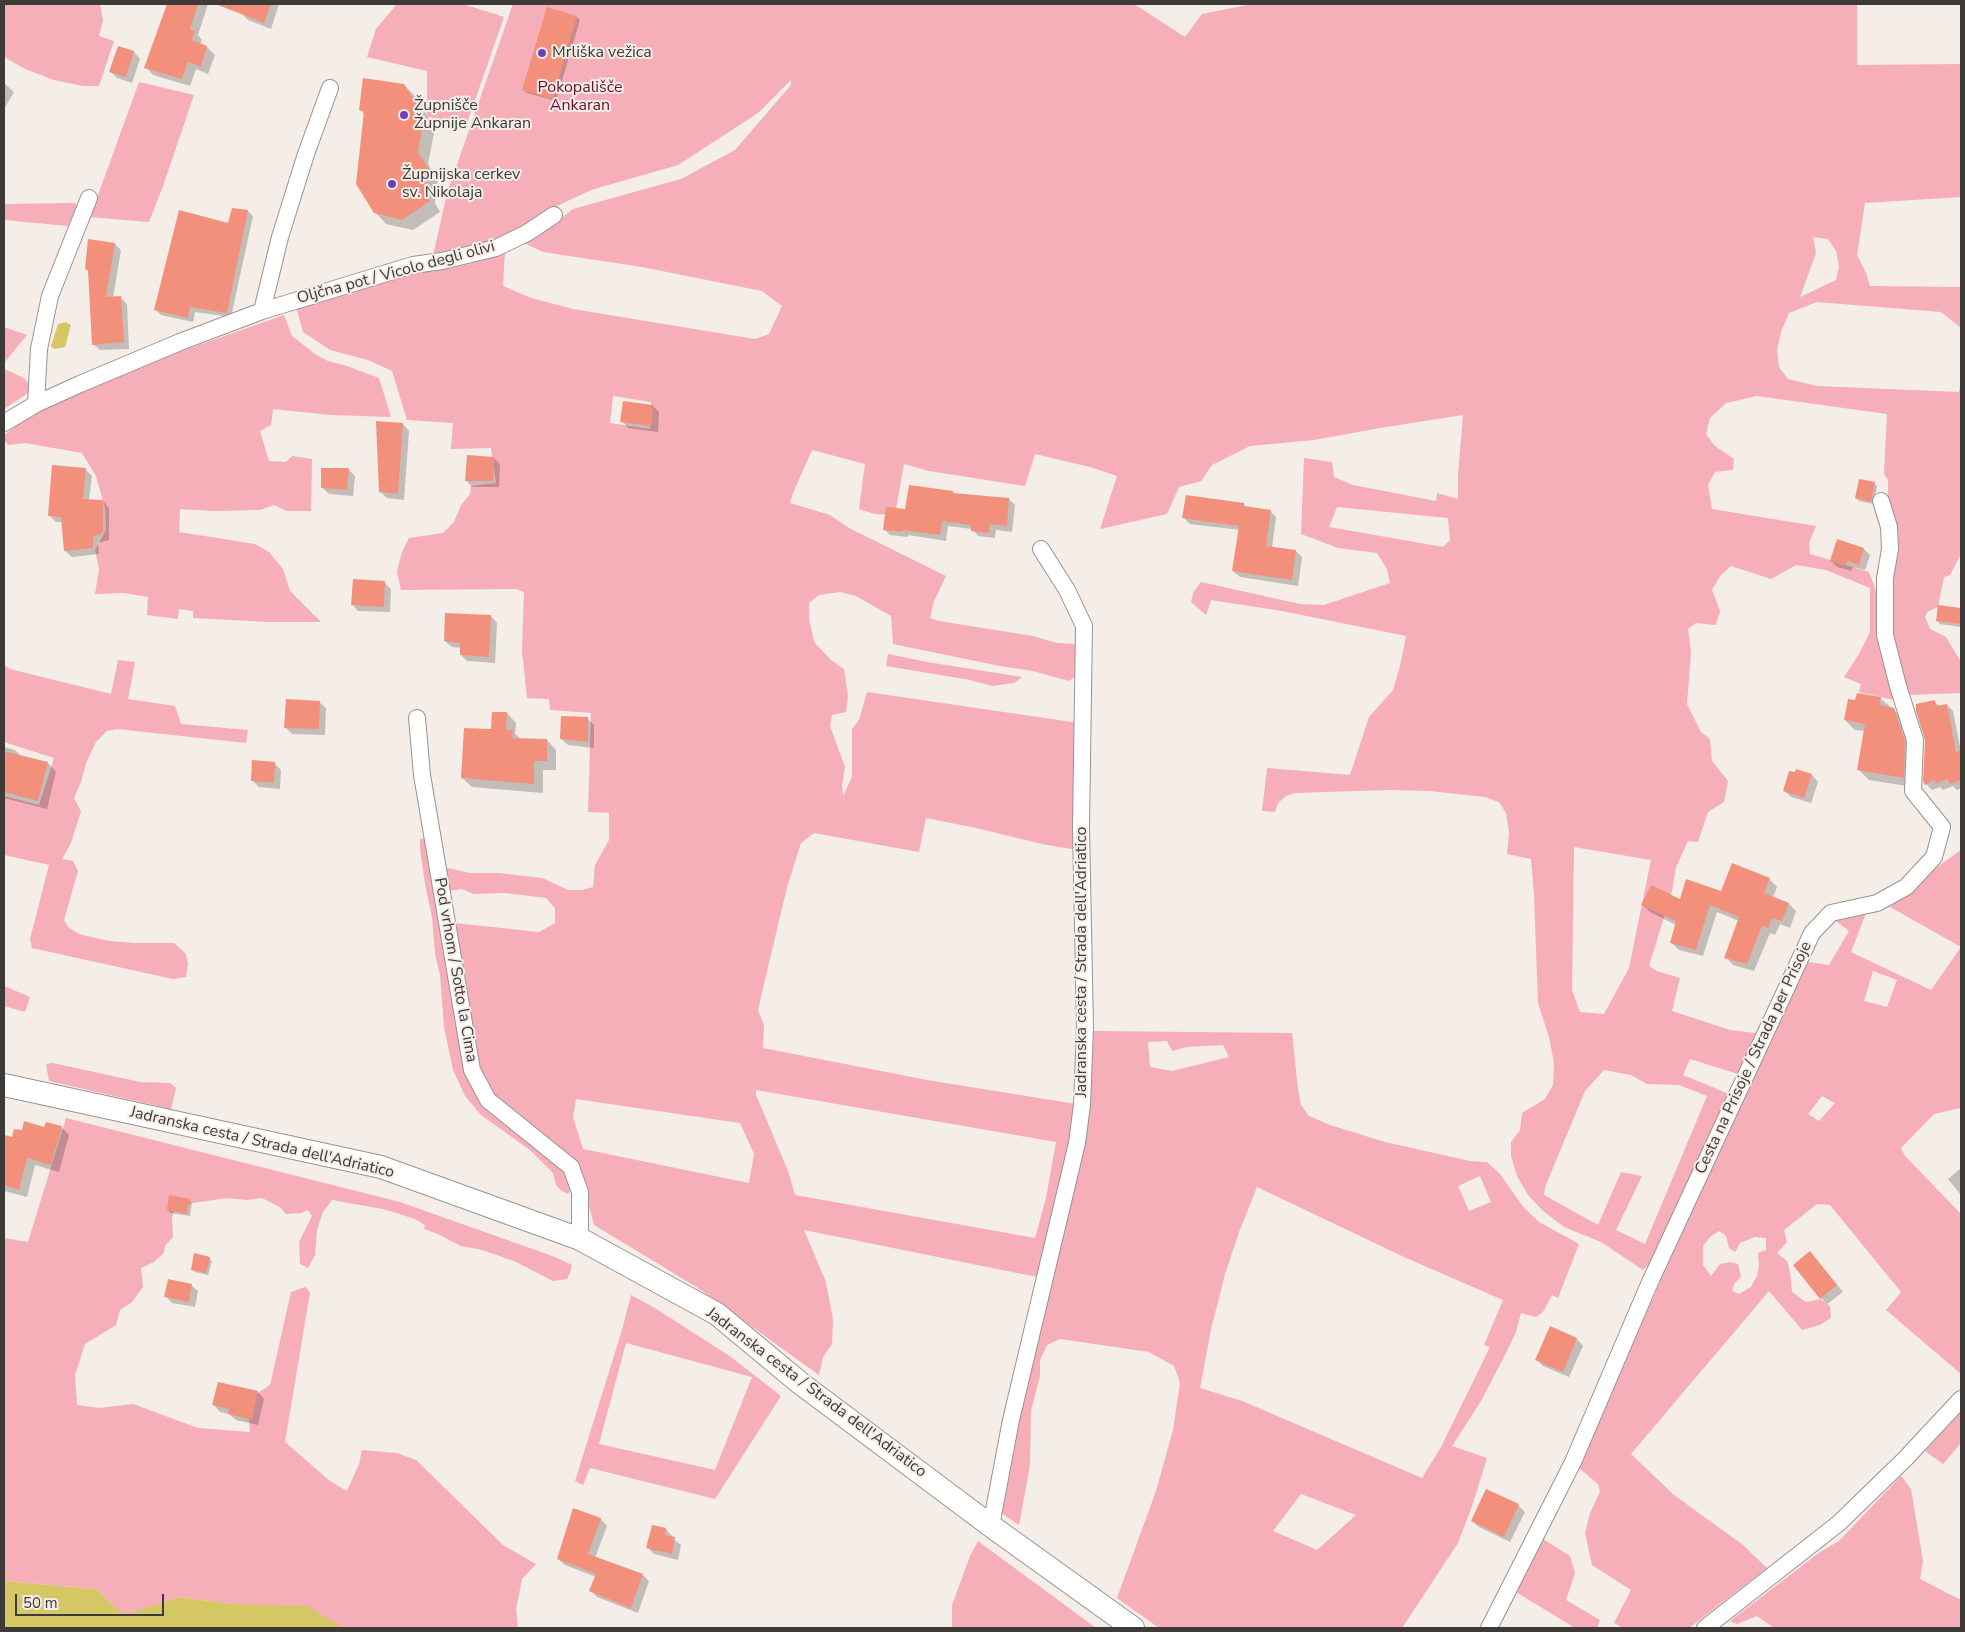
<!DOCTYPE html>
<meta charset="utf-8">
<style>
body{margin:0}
#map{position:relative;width:1965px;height:1632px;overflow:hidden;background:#f4ede8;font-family:"Nunito Sans",sans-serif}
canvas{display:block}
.frame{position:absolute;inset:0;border:5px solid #3d3a38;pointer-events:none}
.scale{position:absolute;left:15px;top:1594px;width:149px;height:22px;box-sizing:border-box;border:2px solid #3d3a38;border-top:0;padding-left:6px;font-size:15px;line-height:18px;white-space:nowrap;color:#3d3a38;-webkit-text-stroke:4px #f4ede8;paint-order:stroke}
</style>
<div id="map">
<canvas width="1965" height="1632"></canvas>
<div class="frame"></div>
<div class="scale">50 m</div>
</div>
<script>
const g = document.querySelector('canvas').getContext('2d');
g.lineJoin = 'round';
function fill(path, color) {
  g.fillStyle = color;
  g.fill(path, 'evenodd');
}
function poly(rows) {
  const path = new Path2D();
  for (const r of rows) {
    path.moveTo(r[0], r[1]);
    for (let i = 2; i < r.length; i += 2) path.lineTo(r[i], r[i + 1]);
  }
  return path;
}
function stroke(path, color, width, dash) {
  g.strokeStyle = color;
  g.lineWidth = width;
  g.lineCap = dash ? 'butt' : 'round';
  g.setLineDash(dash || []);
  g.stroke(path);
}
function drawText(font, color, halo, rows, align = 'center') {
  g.font = font + ' "Nunito Sans",sans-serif';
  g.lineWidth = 4;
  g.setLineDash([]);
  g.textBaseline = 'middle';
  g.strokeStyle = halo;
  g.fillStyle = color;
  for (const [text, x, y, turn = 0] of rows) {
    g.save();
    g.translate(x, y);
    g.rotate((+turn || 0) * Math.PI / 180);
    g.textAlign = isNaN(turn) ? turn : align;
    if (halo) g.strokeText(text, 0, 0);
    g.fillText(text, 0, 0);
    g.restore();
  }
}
const green = poly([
 [4,4,100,4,103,20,99,36,114,41,99,86,83,86,54,80,25,69,4,57],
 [397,4,463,4,504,17,465,129,427,116,427,71,367,57,376,29],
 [513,4,1134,4,1185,37,1202,14,1252,4,1857,4,1857,65,1961,64,1961,197,1865,203,1857,255,1866,273,1870,286,1961,287,1961,328,1941,312,1817,302,1789,313,1781,332,1777,350,1779,367,1788,379,1817,386,1959,392,1961,379,1961,554,1950,575,1944,577,1938,607,1927,612,1925,617,1930,629,1946,637,1961,662,1961,693,1908,695,1894,649,1889,604,1896,551,1888,508,1888,480,1884,474,1887,414,1757,396,1726,403,1710,418,1706,434,1715,446,1734,459,1733,470,1715,472,1708,485,1712,509,1816,526,1809,543,1810,554,1869,572,1880,602,1894,700,1859,692,1861,684,1844,677,1859,654,1870,632,1870,588,1826,570,1796,565,1771,579,1731,566,1720,576,1712,590,1720,611,1716,625,1696,623,1688,629,1691,653,1687,704,1701,732,1710,739,1712,761,1728,781,1724,802,1708,812,1698,842,1688,841,1676,867,1672,891,1649,966,1657,971,1680,978,1672,1011,1730,1030,1756,1033,1738,1074,1690,1059,1683,1075,1729,1094,1654,1259,1643,1270,1601,1242,1564,1227,1543,1211,1528,1195,1517,1176,1511,1156,1511,1142,1520,1130,1522,1113,1545,1099,1553,1085,1554,1063,1549,1037,1538,1003,1534,895,1531,859,1507,854,1509,832,1506,813,1499,802,1485,797,1430,791,1388,790,1296,793,1286,796,1278,803,1275,812,1262,811,1267,768,1350,775,1369,717,1393,690,1400,666,1406,636,1282,611,1211,600,1206,615,1191,602,1193,593,1201,582,1300,604,1324,605,1390,583,1387,569,1377,553,1338,548,1301,534,1304,458,1332,462,1334,477,1353,485,1436,501,1437,493,1458,499,1458,474,1463,415,1380,428,1314,440,1250,446,1212,465,1201,481,1179,487,1167,514,1100,529,1117,476,1090,467,1035,454,1025,486,929,471,904,464,895,515,875,514,859,509,865,464,812,450,793,493,790,503,830,515,849,528,946,576,934,601,930,618,939,621,1033,636,1057,643,1075,644,1076,676,1069,681,1033,671,1000,666,893,644,891,616,856,596,840,592,819,595,809,603,809,619,814,642,831,660,844,669,848,696,846,712,832,715,830,726,845,767,842,785,843,796,852,777,852,729,859,720,867,692,1079,723,1077,850,1042,844,976,828,926,818,919,852,814,833,801,843,787,887,763,988,758,1010,764,1025,763,1048,927,1080,1076,1104,1074,1121,1037,1277,804,1230,826,1282,833,1320,832,1344,823,1357,819,1375,698,1288,594,1225,587,1198,584,1181,494,1097,478,1063,454,923,539,932,555,923,555,908,546,898,505,893,473,894,462,889,448,891,445,870,448,868,470,873,499,873,542,878,568,890,582,890,593,887,595,865,609,840,609,813,588,812,591,713,550,710,549,699,527,698,522,651,524,592,516,589,401,590,397,571,402,552,409,538,443,533,454,522,461,505,470,494,471,486,496,483,491,448,451,449,453,423,407,420,392,371,368,360,330,350,303,332,296,307,414,268,457,267,492,258,505,252,503,286,531,298,573,309,755,339,769,334,782,306,762,291,642,267,543,252,524,243,550,227,573,209,681,179,735,150,791,85,791,80,758,113,678,165,591,190,557,206,495,242,433,256,447,193],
 [1813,237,1828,239,1836,251,1839,267,1836,280,1800,297,1816,253],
 [613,396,651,402,650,429,610,423],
 [1337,507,1448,518,1450,540,1443,547,1329,527],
 [1574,847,1651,860,1629,968,1604,1014,1580,1012,1572,990],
 [1604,1070,1631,1075,1647,1084,1679,1085,1707,1096,1645,1244,1616,1230,1642,1176,1621,1172,1598,1225,1544,1195,1545,1187,1585,1091],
 [756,1090,1056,1142,1046,1198,1035,1238,795,1195,788,1171,756,1095],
 [576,1099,740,1123,754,1154,749,1183,583,1149,573,1117],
 [139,82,194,95,163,186,149,222,90,217],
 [75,203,77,206,68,226,4,220,4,204],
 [284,315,292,336,315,354,328,361,347,366,379,378,391,417,331,415,273,409,271,425,260,431,269,461,286,462,292,456,312,459,311,511,287,511,274,505,260,510,214,511,180,509,179,532,255,544,269,552,283,569,290,591,321,622,269,622,193,618,193,611,179,609,178,619,147,615,148,597,124,593,95,594,99,570,95,550,106,530,105,508,96,476,82,453,25,443,8,445,4,440,4,435,28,417,55,403,179,352],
 [4,327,27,335,4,363],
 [4,369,24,378,30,385,28,393,4,409],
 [888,654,927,662,1022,677,1014,683,992,686,970,680,886,666],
 [118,660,135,662,128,699,175,706,181,724,248,730,246,743,117,729,107,731,96,742,86,763,81,782,74,798,81,811,71,843,62,859,73,861,78,871,64,920,68,927,79,934,109,941,135,943,174,943,186,954,188,964,186,977,173,979,32,948,30,939,49,865,4,855,4,796,39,805,54,758,4,742,4,665,10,669,111,694],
 [428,838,468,1076,562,1169,571,1189,568,1194,562,1191,556,1185,553,1173,530,1150,481,1115,465,1096,453,1070,444,1027,440,975,435,954,432,917,425,884,420,849,420,839],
 [1961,850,1961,1108,1934,1114,1901,1148,1905,1156,1961,1214,1961,1374,1886,1310,1901,1292,1830,1205,1817,1204,1784,1230,1787,1242,1777,1253,1787,1261,1790,1272,1792,1292,1806,1302,1820,1299,1830,1306,1831,1318,1820,1325,1802,1330,1769,1291,1631,1454,1674,1495,1743,1545,1767,1568,1689,1628,1623,1628,1614,1623,1631,1590,1592,1565,1585,1533,1590,1513,1600,1492,1598,1484,1579,1468,1603,1409,1654,1296,1700,1187,1802,961,1829,965,1849,931,1836,921,1846,916,1866,913,1851,952,1931,990,1961,947,1890,907,1905,895,1926,875],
 [1873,971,1897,980,1887,1007,1864,1001],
 [1822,1096,1835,1103,1819,1121,1808,1114],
 [1719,1231,1726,1236,1729,1248,1735,1252,1740,1243,1755,1237,1766,1238,1766,1250,1758,1253,1759,1266,1757,1276,1751,1287,1739,1294,1732,1291,1734,1284,1741,1277,1738,1264,1730,1262,1720,1264,1711,1276,1703,1265,1703,1246,1710,1237],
 [4,986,30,997,25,1012,4,1006],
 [1094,1031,1292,1033,1298,1090,1301,1105,1309,1116,1330,1125,1385,1142,1470,1161,1487,1162,1500,1174,1524,1208,1539,1222,1579,1244,1558,1298,1552,1295,1543,1312,1536,1317,1521,1313,1516,1332,1506,1353,1481,1401,1452,1446,1487,1458,1472,1506,1458,1543,1402,1628,1159,1628,1117,1598,1156,1491,1173,1430,1180,1383,1174,1366,1149,1352,1060,1339,1047,1345,1040,1360,1040,1376,1031,1411,1030,1465,1019,1525,1001,1513,1007,1468,1089,1106],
 [1167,1041,1172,1051,1187,1047,1223,1045,1229,1057,1172,1071,1150,1067,1148,1042],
 [1480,1176,1491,1202,1469,1211,1458,1186],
 [1257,1187,1404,1257,1503,1300,1484,1345,1490,1347,1441,1447,1422,1478,1242,1401,1200,1388,1211,1329,1225,1274,1239,1232],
 [1301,1494,1356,1515,1317,1550,1273,1531],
 [53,1063,140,1082,170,1083,176,1088,171,1109,49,1081,46,1064],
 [66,1118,400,1202,555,1257,572,1265,570,1273,567,1279,553,1281,514,1261,482,1250,461,1246,438,1234,424,1229,425,1225,415,1219,383,1209,332,1200,323,1212,317,1230,315,1255,308,1268,300,1264,299,1242,312,1216,308,1210,301,1213,286,1214,280,1207,262,1198,247,1200,227,1198,186,1204,176,1207,172,1217,173,1237,165,1246,164,1253,154,1262,141,1268,143,1287,132,1302,120,1310,116,1325,85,1344,75,1375,77,1405,99,1408,133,1404,198,1428,250,1432,248,1411,249,1399,270,1385,291,1292,305,1287,310,1292,285,1442,330,1481,347,1491,359,1464,362,1450,397,1453,416,1460,503,1545,536,1564,522,1579,516,1609,518,1628,344,1628,234,1604,179,1597,124,1616,96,1589,4,1581,4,1238,28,1242],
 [631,1295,655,1308,731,1357,781,1396,715,1499,590,1468,583,1485,575,1481,622,1330],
 [626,1343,752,1377,715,1470,599,1444],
 [1961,1412,1961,1443,1943,1464,1925,1451],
 [1901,1476,1911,1489,1923,1561,1920,1579,1961,1600,1961,1628,1774,1628,1757,1616,1737,1624,1730,1621,1820,1552,1839,1541],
 [1543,1539,1570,1556,1575,1573,1566,1600,1600,1620,1597,1628,1575,1628,1516,1592],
 [978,1541,1096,1628,952,1628,952,1605,970,1556]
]);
const water = poly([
 [66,322,71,325,65,347,54,349,51,346,58,324],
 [4,1581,96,1589,124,1615,179,1597,234,1604,307,1606,344,1628,4,1628]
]);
const shadow = poly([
 [168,4,208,4,198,35,202,40,200,45,207,47,215,55,208,74,196,69,190,86,153,75,146,67],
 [245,4,279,4,271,29,248,20,241,13],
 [577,17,580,20,556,101,527,93,524,90],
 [118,48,134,52,140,59,132,83,117,78,110,71],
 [4,83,14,92,4,109],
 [404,85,415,96,435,128,428,164,438,180,435,203,440,212,413,230,386,224,375,212,364,114,360,110],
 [233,210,248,211,253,216,231,317,195,312,193,322,161,315,156,310,229,224],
 [115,244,121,250,113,298,120,297,127,304,129,349,100,350,93,344,89,272,86,269],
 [653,406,659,412,658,432,628,428,622,421],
 [403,424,409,431,404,500,387,498,380,492],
 [494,458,500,464,499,487,472,487,466,480],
 [85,469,92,476,89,500,103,501,109,508,109,540,98,543,99,554,72,557,65,551,63,522,56,522,49,515],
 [349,470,355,476,353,496,329,494,323,488],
 [1874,483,1877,486,1874,504,1859,501,1856,498],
 [952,492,955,494,1009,499,1015,505,1012,532,996,530,995,538,978,536,972,529,948,526,946,541,908,535,908,537,890,535,884,529,907,510],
 [1243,504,1247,508,1270,511,1276,517,1272,548,1296,551,1302,557,1298,586,1240,577,1233,571,1240,530,1190,524,1184,518],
 [1838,541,1864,549,1870,555,1865,570,1853,567,1851,571,1837,567,1831,561],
 [385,583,391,589,390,612,358,611,352,604],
 [1939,606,1961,610,1961,627,1940,624,1937,621],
 [491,616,497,623,495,663,467,661,461,655,461,648,452,647,445,641],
 [1880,698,1904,719,1913,787,1869,780,1859,770,1865,731,1855,730,1845,720],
 [319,702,326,708,325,735,292,734,285,727],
 [1935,702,1939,706,1947,705,1953,711,1961,751,1961,788,1957,790,1953,786,1943,790,1940,787,1932,790,1926,784],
 [507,713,516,723,515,734,521,739,547,740,556,750,556,770,543,770,543,793,472,787,462,778],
 [587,718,594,725,594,748,568,745,561,739],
 [4,747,15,750,22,757,48,763,56,772,47,809,4,798],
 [274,763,281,770,280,789,259,787,253,781],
 [1812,775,1818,782,1811,803,1791,797,1784,790],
 [1769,879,1777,887,1773,897,1789,904,1796,911,1790,928,1780,924,1775,935,1770,933,1754,971,1733,965,1726,957,1739,921,1717,912,1703,956,1679,950,1672,943,1676,925,1650,912,1642,904,1681,901],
 [61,1127,69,1135,59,1172,35,1165,27,1197,4,1191,4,1136,13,1139,23,1132],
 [1961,1168,1961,1195,1948,1179],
 [189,1200,192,1203,190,1216,171,1213,168,1210],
 [209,1258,212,1261,208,1275,195,1272,192,1269],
 [1816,1259,1843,1292,1827,1304,1821,1298],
 [191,1285,198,1291,195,1307,172,1303,166,1296],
 [1550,1328,1577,1339,1583,1346,1569,1377,1543,1366,1536,1359],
 [219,1383,258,1392,264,1399,258,1425,236,1420,229,1414,220,1412,214,1405],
 [1518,1505,1525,1512,1510,1542,1479,1527,1472,1521],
 [574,1510,601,1519,607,1526,595,1558,643,1575,649,1581,638,1613,597,1597,591,1591,596,1577,565,1565,558,1559],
 [666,1529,672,1536,672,1538,681,1545,678,1560,654,1554,648,1548]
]);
const building = poly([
 [167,4,198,4,190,29,195,31,192,40,207,46,201,67,188,62,182,79,144,68],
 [218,4,271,4,264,23,218,5],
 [547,7,577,16,553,99,522,90],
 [118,46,134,51,126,77,109,72],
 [363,78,404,84,424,116,418,152,428,168,424,191,430,201,402,220,374,213,356,184,364,111,359,110],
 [232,208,248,210,227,313,190,307,188,318,154,310,179,210,228,223],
 [88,239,115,243,106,297,121,296,124,342,92,345,88,270,85,269],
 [623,401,653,405,652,426,620,422],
 [376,421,403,423,398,494,379,492],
 [467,455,494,457,493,481,465,481],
 [52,465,86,468,83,499,103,500,103,533,93,537,93,548,64,551,61,517,48,516],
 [321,468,349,468,347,490,321,488],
 [1859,479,1875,482,1871,502,1855,498],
 [909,485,953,491,953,493,1009,498,1007,526,990,524,989,533,971,531,971,525,942,521,940,535,903,530,902,532,883,530,886,507,905,509],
 [1186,495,1244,503,1244,506,1271,510,1266,546,1296,550,1292,580,1232,571,1239,526,1182,518],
 [1837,539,1864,548,1859,565,1847,561,1845,566,1830,561],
 [353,579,385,581,384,607,351,605],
 [1938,605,1961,608,1961,624,1936,621],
 [445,613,491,615,489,657,460,655,460,643,444,641],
 [1857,693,1881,697,1879,705,1894,708,1905,741,1904,778,1857,770,1865,724,1844,720,1848,699,1855,700],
 [286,699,320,701,319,729,284,728],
 [1935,700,1936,706,1947,704,1956,752,1961,750,1961,780,1950,784,1947,779,1936,784,1934,780,1925,785,1923,781,1925,740,1916,711,1916,704],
 [492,712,507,712,506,730,513,730,512,738,547,739,547,761,534,761,534,784,461,778,464,728,491,729],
 [561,716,588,717,588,742,560,739],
 [7,752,48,762,38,801,4,792,4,753,6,753],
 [252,760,275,762,274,783,251,781],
 [1796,769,1812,774,1804,798,1783,791,1789,771,1795,772],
 [1732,863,1770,878,1764,893,1789,903,1782,921,1772,918,1768,928,1762,926,1747,964,1724,958,1739,917,1710,905,1696,950,1670,943,1676,921,1641,905,1651,885,1680,899,1686,879,1721,891],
 [24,1121,44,1127,46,1122,62,1126,51,1165,27,1158,19,1190,4,1185,4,1135,12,1137,14,1129,22,1130],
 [169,1195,190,1199,187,1214,167,1210],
 [1810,1251,1837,1285,1820,1299,1793,1265],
 [194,1253,210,1257,206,1273,191,1270],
 [168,1279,192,1284,189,1302,164,1297],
 [1550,1326,1577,1338,1563,1372,1535,1360],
 [218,1382,258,1391,252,1420,228,1414,229,1409,212,1405],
 [1486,1489,1519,1504,1504,1537,1471,1521],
 [573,1508,601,1518,588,1554,643,1574,631,1608,589,1591,596,1574,557,1559],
 [652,1525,666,1528,665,1535,675,1537,672,1554,646,1548]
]);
const street = poly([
 [262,311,280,237,306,154,330,88],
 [36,404,39,349,50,296,89,198],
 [4,423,36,404,80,384,180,342,262,311,413,265,442,261,496,248,527,233,554,215],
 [417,718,422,775,472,1070,488,1100,571,1167,580,1192,580,1239],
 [991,1526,1011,1420,1077,1143,1082,1105,1085,1028,1081,827,1084,626,1067,590,1041,549],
 [1489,1628,1573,1462,1650,1282,1812,933,1831,913,1877,903,1906,887,1934,857,1942,827,1913,791,1915,740,1898,686,1885,635,1885,578,1890,549,1889,527,1881,501],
 [1705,1628,1839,1523,1905,1459,1961,1399]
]);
const secondary = poly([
 [4,1085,381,1167,580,1239,717,1314,800,1383,991,1526,1133,1628]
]);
const markers = [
 [542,53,5,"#723eb5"],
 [404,115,5,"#723eb5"],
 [392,184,5,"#723eb5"]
];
const poiNames = [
 ["Mrliška vežica",552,53],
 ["Župnišče",414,106],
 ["Župnije Ankaran",414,124],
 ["Župnijska cerkev",402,175],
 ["sv. Nikolaja",402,193]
];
const parkNames = [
 ["Pokopališče",580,88],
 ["Ankaran",580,106]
];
const streetNames = [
 ["Oljčna pot / Vicolo degli olivi",396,273,-15],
 ["Jadranska cesta / Strada dell'Adriatico",1082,962,-90],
 ["Pod vrhom / Sotto la Cima",455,970,80],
 ["Cesta na Prisoje / Strada per Prisoje",1754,1058,-65],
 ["Jadranska cesta / Strada dell'Adriatico",262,1143,13],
 ["Jadranska cesta / Strada dell'Adriatico",816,1393,37]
];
fill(green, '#f6aeb9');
fill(water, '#d5c864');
fill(shadow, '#0003');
fill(building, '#f2907c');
stroke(street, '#99938e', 18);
stroke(secondary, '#99938e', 24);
stroke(street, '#fff', 16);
stroke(secondary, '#fff', 22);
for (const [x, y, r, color] of markers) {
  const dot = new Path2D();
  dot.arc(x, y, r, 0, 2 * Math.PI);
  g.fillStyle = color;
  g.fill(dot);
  stroke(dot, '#f4ede8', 2);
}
drawText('16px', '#3d3a38', '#f4ede8', poiNames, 'left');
drawText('16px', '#680e2a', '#f4ede8', parkNames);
drawText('16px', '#3d3a38', '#f4ede8', streetNames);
</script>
